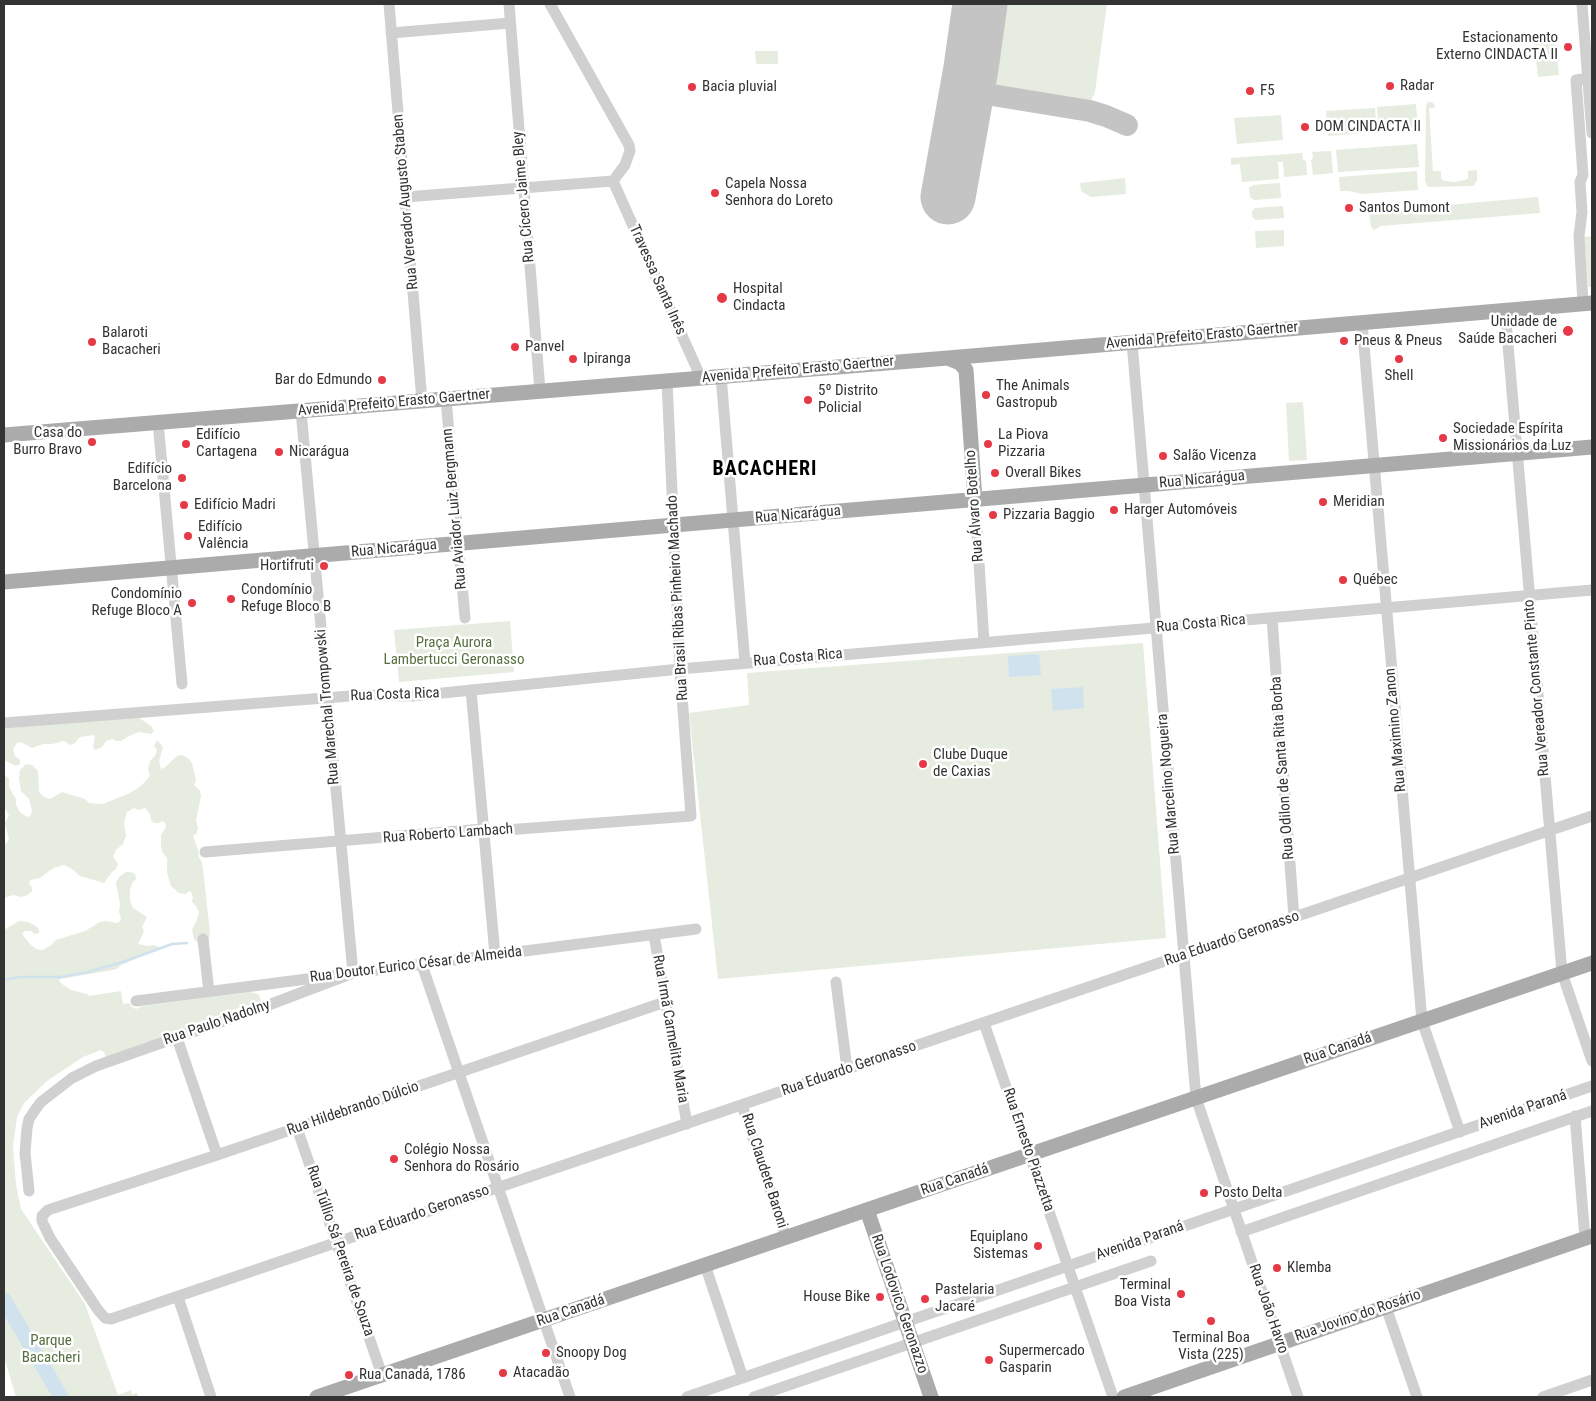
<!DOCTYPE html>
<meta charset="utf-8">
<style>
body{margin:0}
#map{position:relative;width:1596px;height:1401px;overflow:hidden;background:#fff;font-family:"Roboto Condensed",sans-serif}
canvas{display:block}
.frame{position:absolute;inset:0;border:5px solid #333;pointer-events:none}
</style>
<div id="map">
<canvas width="1596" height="1401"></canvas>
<div class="frame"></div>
</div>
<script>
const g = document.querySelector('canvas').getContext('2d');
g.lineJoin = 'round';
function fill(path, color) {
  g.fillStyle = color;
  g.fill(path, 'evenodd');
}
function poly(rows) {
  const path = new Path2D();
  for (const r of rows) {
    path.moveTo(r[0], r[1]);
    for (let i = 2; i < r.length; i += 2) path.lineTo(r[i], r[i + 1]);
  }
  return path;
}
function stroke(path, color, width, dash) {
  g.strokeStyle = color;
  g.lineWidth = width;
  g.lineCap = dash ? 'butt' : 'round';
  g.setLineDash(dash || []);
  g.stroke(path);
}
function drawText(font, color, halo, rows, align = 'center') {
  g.font = font + ' "Roboto Condensed",sans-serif';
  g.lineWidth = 5;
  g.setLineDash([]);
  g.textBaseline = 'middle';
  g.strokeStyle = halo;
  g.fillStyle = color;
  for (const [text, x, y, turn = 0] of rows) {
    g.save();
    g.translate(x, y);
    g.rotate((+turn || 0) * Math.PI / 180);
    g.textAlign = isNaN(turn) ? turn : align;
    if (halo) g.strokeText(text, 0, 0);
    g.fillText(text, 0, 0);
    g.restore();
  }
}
const green = poly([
 [997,4,1107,4,1095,92,1090,103,991,91,984,85],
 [1555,41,1559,75,1538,77,1534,43],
 [755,51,778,51,778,64,756,64],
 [1428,102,1432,102,1435,105,1434,108,1429,108,1433,171,1441,171,1441,178,1444,181,1455,182,1465,180,1468,178,1468,171,1477,170,1477,181,1473,186,1428,187,1425,181,1426,106],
 [1416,104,1418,128,1379,132,1377,107],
 [1375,108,1377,132,1328,136,1326,111],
 [1281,115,1283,140,1237,144,1234,118],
 [1417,144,1419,167,1338,172,1336,150],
 [1331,151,1333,173,1313,175,1311,160,1313,158,1312,152],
 [1302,153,1303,160,1306,161,1307,175,1284,177,1283,162,1278,162,1279,179,1242,182,1240,164,1231,165,1231,158],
 [1417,171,1418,190,1362,194,1349,191,1340,191,1339,177],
 [1125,178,1126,194,1091,197,1081,191,1080,183],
 [1280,183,1281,198,1254,200,1250,197,1249,188,1253,185],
 [1538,197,1540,213,1381,226,1374,230,1371,227,1369,212,1372,209,1380,211],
 [1283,206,1284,218,1256,220,1252,217,1252,211,1255,208],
 [1284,230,1284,246,1256,248,1255,231],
 [1592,236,1592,287,1588,287,1584,237],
 [1303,402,1307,460,1289,461,1286,403],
 [510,621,514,672,399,682,394,630],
 [1143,643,1166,938,718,979,689,713,749,705,747,673],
 [138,717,151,726,154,731,151,734,139,732,129,736,121,741,116,741,112,739,106,741,102,747,95,750,93,747,95,737,93,735,80,737,75,743,70,745,64,741,52,744,43,744,32,748,21,742,17,743,13,749,15,756,20,760,20,764,16,766,6,761,4,762,4,729,20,727,26,725],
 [157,740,163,747,159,761,161,769,164,768,177,756,182,755,188,758,192,763,196,780,194,785,200,791,201,796,196,820,198,829,196,834,193,836,198,850,199,858,202,862,203,869,210,933,209,941,206,945,201,946,194,939,192,929,197,920,199,912,196,906,192,902,193,897,191,892,189,891,185,894,179,893,171,886,167,873,167,858,162,852,161,845,161,835,166,827,165,822,162,821,159,823,155,823,151,821,150,814,145,808,138,810,134,808,127,812,124,823,126,836,123,844,116,850,113,857,118,864,116,869,112,872,104,883,80,876,72,869,64,865,56,867,49,871,40,878,30,880,29,884,32,887,32,891,28,895,21,897,13,895,4,898,4,846,9,840,5,823,9,815,4,807,4,774,9,779,9,787,16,799,16,805,20,812,27,817,31,815,32,810,29,799,21,791,19,779,20,770,26,764,32,765,38,771,39,792,44,797,50,799,62,792,85,799,89,803,103,804,130,793,141,786,150,776,148,768,150,761,155,756,157,750,154,746],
 [126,872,131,872,135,874,136,879,132,883,130,890,130,901,133,908,147,917,142,927,144,931,138,944,148,946,153,945,159,947,159,949,121,965,117,969,113,970,60,979,59,981,62,984,71,990,87,994,89,996,121,991,123,1004,129,1003,132,1007,136,1009,143,1006,250,992,258,994,261,1000,260,1004,249,1010,247,1005,186,1027,187,1032,107,1060,104,1052,101,1050,83,1057,47,1081,24,1103,17,1117,13,1146,16,1185,21,1209,85,1304,118,1395,131,1390,132,1394,137,1393,138,1397,16,1397,5,1360,4,1360,4,930,19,921,28,922,36,926,39,930,39,933,35,934,31,931,25,931,22,934,30,944,36,949,42,950,50,946,56,940,85,931,100,922,106,921,117,923,120,921,121,917,119,912,120,904,116,883,119,877]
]);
const water = poly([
 [1039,654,1041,675,1009,677,1008,656],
 [1083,687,1084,708,1053,711,1051,689]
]);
const stream = poly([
 [4,980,20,977,60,977,88,972,123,962,172,944,187,943]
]);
const river = poly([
 [4,1300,61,1397]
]);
const taxiway = poly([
 [971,68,976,83,983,90,992,95,1090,111,1106,116,1127,125]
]);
const runway = poly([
 [948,197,971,68,980,4]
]);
const minor = poly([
 [389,4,422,401],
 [509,4,540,391],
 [550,4,629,145,630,151,625,165,613,181],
 [1582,4,1592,133],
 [391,33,510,23],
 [613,181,701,378],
 [405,197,613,181],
 [1583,303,1579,236,1582,212,1580,182,1583,175,1576,80,1588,78],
 [1505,310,1562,973,1592,1061],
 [1362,322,1422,1021,1460,1132],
 [1132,342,1196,1098,1298,1397],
 [721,376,745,663],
 [446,399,465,618],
 [158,422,182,684],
 [975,500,984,642],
 [1272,618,1294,918],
 [471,690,495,955],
 [4,723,363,695,413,696,680,669,1592,590],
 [205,852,483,829,493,831,691,816,680,669,667,381],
 [654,935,687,1124],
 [203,939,209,992],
 [422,965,570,1397],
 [836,982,847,1069],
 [136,1001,696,929],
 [665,1002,217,1155,48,1210,42,1216,42,1221,50,1238,98,1310,105,1318,111,1319,1592,816],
 [984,1023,1113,1397],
 [177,1038,217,1155],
 [742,1105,786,1238],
 [1575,1116,1585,1238],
 [297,1128,382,1375],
 [29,1191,25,1153,27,1128,29,1119,35,1110,41,1102,72,1078,96,1066,266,1006,353,973,301,411],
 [1241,1232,1592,1111],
 [705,1265,743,1378],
 [178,1297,211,1397],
 [1386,1307,1417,1397],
 [687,1397,1592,1086],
 [754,1397,1151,1261],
 [1543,1397,1592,1380]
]);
const major = poly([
 [948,358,960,363,966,370,975,500],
 [4,435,948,358,1592,303],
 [4,582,1592,447],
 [867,1210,931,1397],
 [317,1397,1592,963],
 [1124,1397,1592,1236]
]);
const markers = [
 [1568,47,5,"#e63946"],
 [1390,86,5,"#e63946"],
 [692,87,5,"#e63946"],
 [1250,91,5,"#e63946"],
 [1305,127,5,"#e63946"],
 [715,193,5,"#e63946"],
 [1349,208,5,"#e63946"],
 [722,298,6,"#e63946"],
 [1568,331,6,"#e63946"],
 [1344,341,5,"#e63946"],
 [92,342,5,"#e63946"],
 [515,347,5,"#e63946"],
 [573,359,5,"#e63946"],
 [1399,359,5,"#e63946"],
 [382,380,5,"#e63946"],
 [986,395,5,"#e63946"],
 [808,400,5,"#e63946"],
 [1443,438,5,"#e63946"],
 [92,442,5,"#e63946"],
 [186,444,5,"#e63946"],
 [988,444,5,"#e63946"],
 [279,452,5,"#e63946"],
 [1163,456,5,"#e63946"],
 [995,473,5,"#e63946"],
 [182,478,5,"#e63946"],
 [1323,502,5,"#e63946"],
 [184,505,5,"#e63946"],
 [1114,510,5,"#e63946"],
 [993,515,5,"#e63946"],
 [188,536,5,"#e63946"],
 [324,566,5,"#e63946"],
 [1343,580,5,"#e63946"],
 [231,599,5,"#e63946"],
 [192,603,5,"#e63946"],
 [923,764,5,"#e63946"],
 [394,1159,5,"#e63946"],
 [1204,1193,5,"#e63946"],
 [1038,1246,5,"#e63946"],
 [1277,1268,5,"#e63946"],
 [1181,1294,5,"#e63946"],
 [880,1297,5,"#e63946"],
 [925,1299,5,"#e63946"],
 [1211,1321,5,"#e63946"],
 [546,1353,5,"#e63946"],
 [989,1360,5,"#e63946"],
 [503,1373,5,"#e63946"],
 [349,1375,5,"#e63946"]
];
const poiNames = [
 ["Estacionamento",1558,38,"right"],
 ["Externo CINDACTA II",1558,55,"right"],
 ["Radar",1400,86],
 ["Bacia pluvial",702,87],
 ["F5",1260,91],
 ["DOM CINDACTA II",1315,127],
 ["Capela Nossa",725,184],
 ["Senhora do Loreto",725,201],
 ["Santos Dumont",1359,208],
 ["Hospital",733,289],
 ["Cindacta",733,306],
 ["Unidade de",1557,322,"right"],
 ["Saúde Bacacheri",1557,339,"right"],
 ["Balaroti",102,333],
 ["Bacacheri",102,350],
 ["Pneus & Pneus",1354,341],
 ["Panvel",525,347],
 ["Ipiranga",583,359],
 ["Shell",1399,376,"center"],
 ["Bar do Edmundo",372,380,"right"],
 ["The Animals",996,386],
 ["Gastropub",996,403],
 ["5º Distrito",818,391],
 ["Policial",818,408],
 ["Sociedade Espírita",1453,429],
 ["Missionários da Luz",1453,446],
 ["Casa do",82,433,"right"],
 ["Burro Bravo",82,450,"right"],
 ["Edifício",196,435],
 ["Cartagena",196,452],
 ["La Piova",998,435],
 ["Pizzaria",998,452],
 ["Nicarágua",289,452],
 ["Salão Vicenza",1173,456],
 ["Edifício",172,469,"right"],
 ["Barcelona",172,486,"right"],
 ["Overall Bikes",1005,473],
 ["Meridian",1333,502],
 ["Edifício Madri",194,505],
 ["Harger Automóveis",1124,510],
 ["Pizzaria Baggio",1003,515],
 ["Edifício",198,527],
 ["Valência",198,544],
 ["Hortifruti",314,566,"right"],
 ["Québec",1353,580],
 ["Condomínio",241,590],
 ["Refuge Bloco B",241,607],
 ["Condomínio",182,594,"right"],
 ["Refuge Bloco A",182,611,"right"],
 ["Clube Duque",933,755],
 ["de Caxias",933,772],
 ["Colégio Nossa",404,1150],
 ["Senhora do Rosário",404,1167],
 ["Posto Delta",1214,1193],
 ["Equiplano",1028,1237,"right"],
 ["Sistemas",1028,1254,"right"],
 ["Klemba",1287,1268],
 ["Terminal",1171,1285,"right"],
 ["Boa Vista",1171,1302,"right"],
 ["Pastelaria",935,1290],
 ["Jacaré",935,1307],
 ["House Bike",870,1297,"right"],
 ["Terminal Boa",1211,1338,"center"],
 ["Vista (225)",1211,1355,"center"],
 ["Supermercado",999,1351],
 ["Gasparin",999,1368],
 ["Snoopy Dog",556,1353],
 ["Atacadão",513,1373],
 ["Rua Canadá, 1786",359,1375]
];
const streetNames = [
 ["Rua Cícero Jaime Bley",524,197,-95],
 ["Rua Vereador Augusto Staben",406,202,-95],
 ["Travessa Santa Inês",657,280,66],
 ["Avenida Prefeito Erasto Gaertner",1202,336,-5],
 ["Avenida Prefeito Erasto Gaertner",798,370,-5],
 ["Avenida Prefeito Erasto Gaertner",394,403,-5],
 ["Rua Nicarágua",1202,480,-5],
 ["Rua Álvaro Botelho",975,506,-94],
 ["Rua Aviador Luiz Bergmann",455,509,-95],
 ["Rua Nicarágua",798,515,-5],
 ["Rua Nicarágua",394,549,-5],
 ["Rua Brasil Ribas Pinheiro Machado",678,598,-93],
 ["Rua Costa Rica",1201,624,-5],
 ["Rua Costa Rica",798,658,-5],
 ["Rua Vereador Constante Pinto",1537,688,-95],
 ["Rua Costa Rica",395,695,-2],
 ["Rua Marechal Trompowski",328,707,-95],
 ["Rua Maximino Zanon",1396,730,-95],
 ["Rua Odilon de Santa Rita Borba",1283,768,-94],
 ["Rua Marcelino Nogueira",1169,784,-95],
 ["Rua Roberto Lambach",448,834,-4],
 ["Rua Eduardo Geronasso",1232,939,-19],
 ["Rua Doutor Eurico César de Almeida",416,965,-7],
 ["Rua Paulo Nadolny",217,1023,-19],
 ["Rua Irmã Carmelita Maria",670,1029,80],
 ["Rua Canadá",1338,1049,-19],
 ["Rua Eduardo Geronasso",849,1069,-19],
 ["Rua Hildebrando Dúlcio",353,1109,-19],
 ["Avenida Paraná",1523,1110,-19],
 ["Rua Ernesto Piazzetta",1028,1150,71],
 ["Rua Claudete Baroni",764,1171,72],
 ["Rua Canadá",955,1180,-19],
 ["Rua Eduardo Geronasso",422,1213,-19],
 ["Avenida Paraná",1140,1241,-19],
 ["Rua Túllio Sá Pereira de Souza",340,1251,71],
 ["Rua Lodovico Geronazzo",899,1304,71],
 ["Rua João Havro",1268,1309,71],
 ["Rua Canadá",571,1311,-19],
 ["Rua Jovino do Rosário",1358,1316,-19]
];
const parkNames = [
 ["Praça Aurora",454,643],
 ["Lambertucci Geronasso",454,660],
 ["Parque",51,1341],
 ["Bacacheri",51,1358]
];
const districtNames = [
 ["BACACHERI",765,470]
];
fill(green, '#e6ecdf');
fill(water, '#cfe2ee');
stroke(stream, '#cfe2ee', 2.5);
stroke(river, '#cfe2ee', 15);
stroke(taxiway, '#c4c4c4', 22);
stroke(runway, '#c4c4c4', 55);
stroke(minor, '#d0d0d0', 11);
stroke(major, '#ababab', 15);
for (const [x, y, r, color] of markers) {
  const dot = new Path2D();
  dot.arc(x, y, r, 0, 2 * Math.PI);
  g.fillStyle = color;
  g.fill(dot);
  stroke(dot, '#fff', 2);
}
drawText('15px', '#333', '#fff', poiNames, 'left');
drawText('15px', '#333', '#fff', streetNames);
drawText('15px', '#56703f', '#fff', parkNames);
g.letterSpacing = '1px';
drawText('bold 20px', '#000', '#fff', districtNames);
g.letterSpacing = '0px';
</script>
